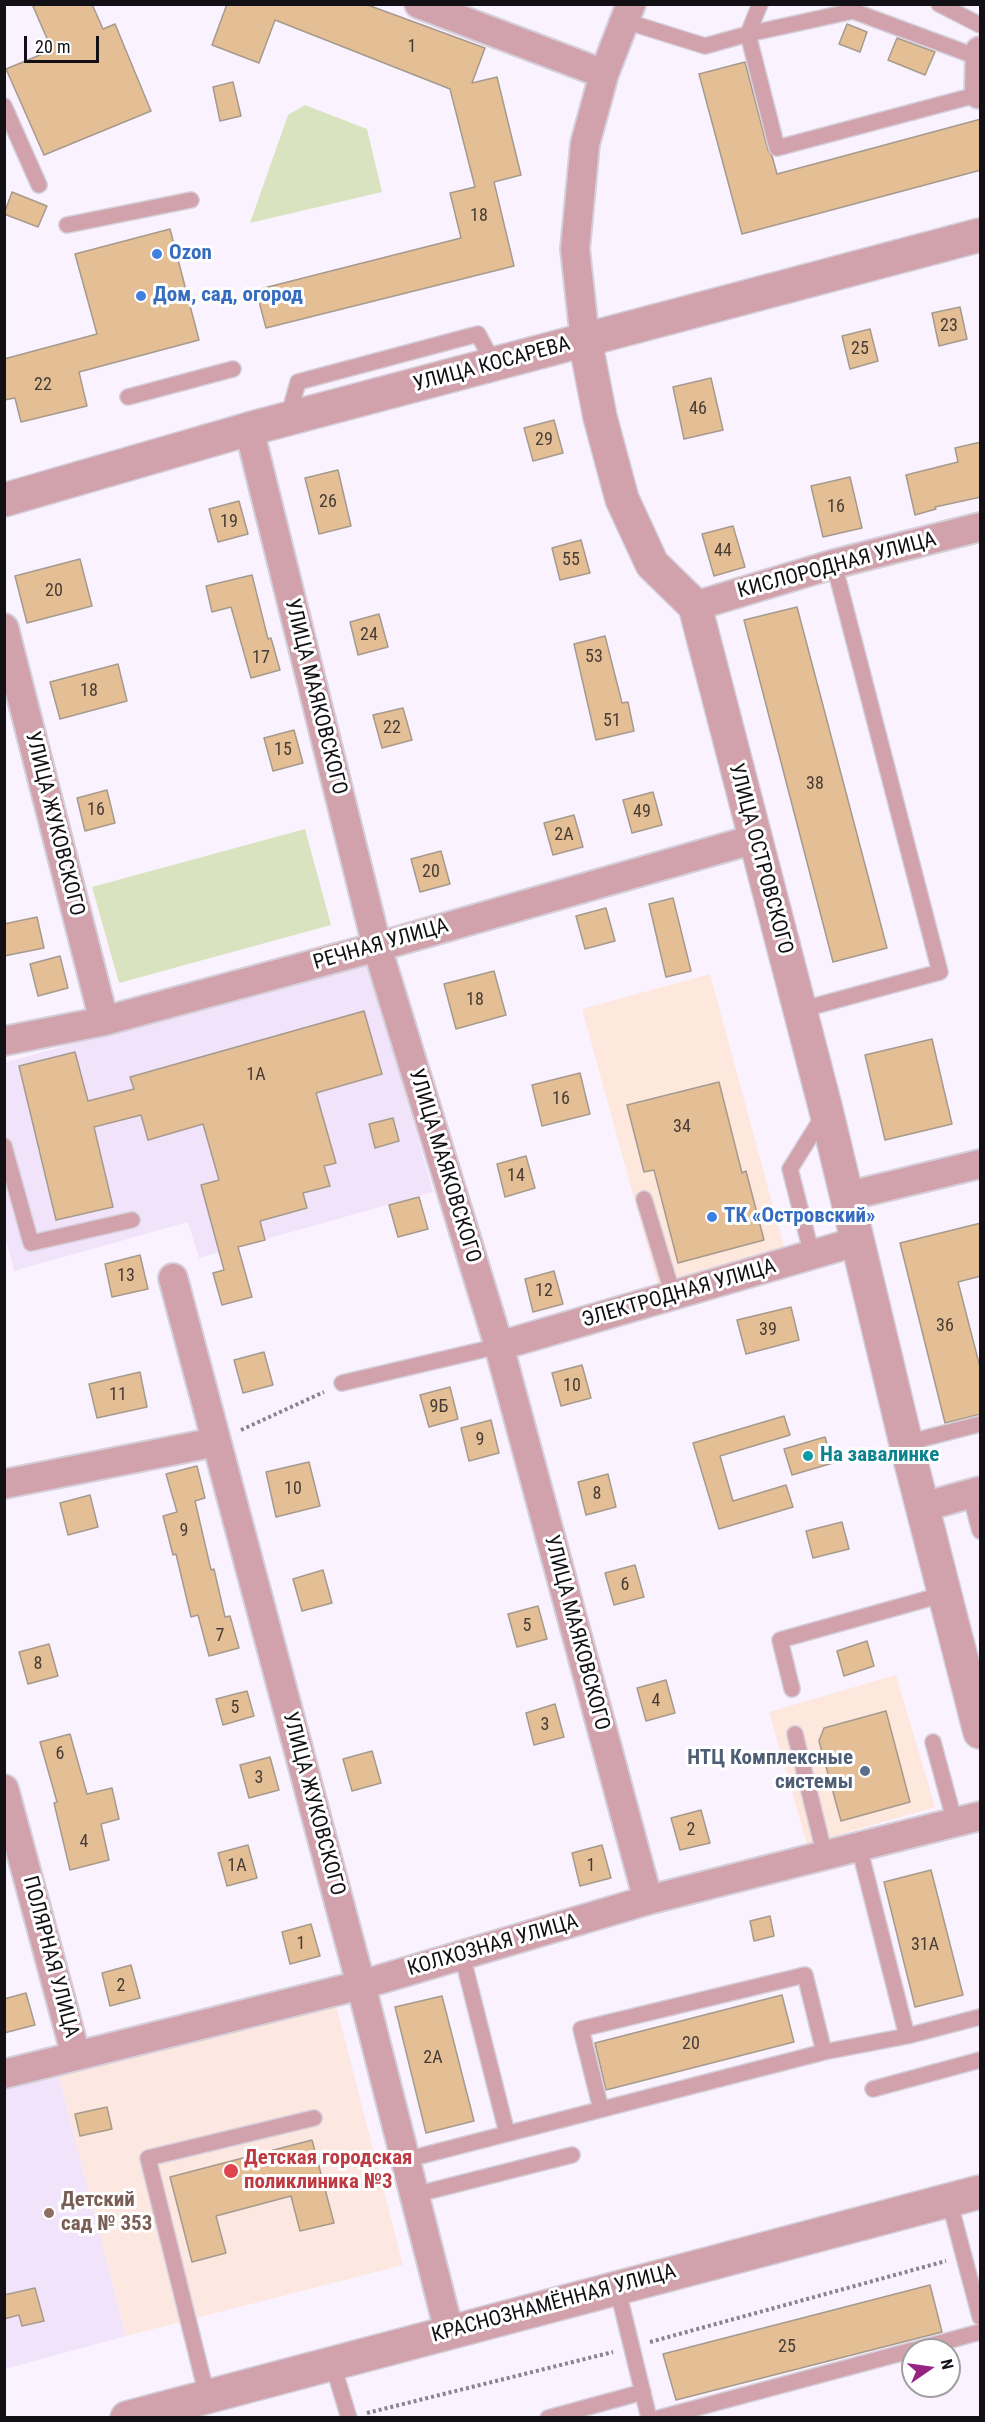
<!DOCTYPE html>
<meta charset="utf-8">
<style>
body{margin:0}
#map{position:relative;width:985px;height:2422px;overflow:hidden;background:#faf3ff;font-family:"Roboto Condensed",sans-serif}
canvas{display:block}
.frame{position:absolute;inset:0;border:6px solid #131015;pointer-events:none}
.north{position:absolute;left:901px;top:2338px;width:60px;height:60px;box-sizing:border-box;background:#fff;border:2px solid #a19fa1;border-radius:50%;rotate:77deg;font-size:16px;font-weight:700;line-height:24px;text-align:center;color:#131015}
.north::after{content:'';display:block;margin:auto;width:21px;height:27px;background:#962483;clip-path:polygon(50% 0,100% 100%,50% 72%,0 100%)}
.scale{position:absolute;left:24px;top:36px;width:75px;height:27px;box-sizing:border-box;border:3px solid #131015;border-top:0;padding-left:8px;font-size:18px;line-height:21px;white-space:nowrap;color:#131015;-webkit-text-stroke:4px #fff;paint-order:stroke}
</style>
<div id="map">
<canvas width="985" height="2422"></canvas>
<div class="frame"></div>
<div class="north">N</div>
<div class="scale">20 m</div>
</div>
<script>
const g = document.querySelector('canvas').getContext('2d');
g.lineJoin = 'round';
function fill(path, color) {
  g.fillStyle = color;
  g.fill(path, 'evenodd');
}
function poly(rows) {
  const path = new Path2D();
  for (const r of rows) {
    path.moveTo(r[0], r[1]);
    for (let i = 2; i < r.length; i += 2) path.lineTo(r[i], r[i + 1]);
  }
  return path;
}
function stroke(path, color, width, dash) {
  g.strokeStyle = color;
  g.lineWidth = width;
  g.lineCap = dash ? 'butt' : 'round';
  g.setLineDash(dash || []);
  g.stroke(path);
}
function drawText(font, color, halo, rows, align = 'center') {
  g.font = font + ' "Roboto Condensed",sans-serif';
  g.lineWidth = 6;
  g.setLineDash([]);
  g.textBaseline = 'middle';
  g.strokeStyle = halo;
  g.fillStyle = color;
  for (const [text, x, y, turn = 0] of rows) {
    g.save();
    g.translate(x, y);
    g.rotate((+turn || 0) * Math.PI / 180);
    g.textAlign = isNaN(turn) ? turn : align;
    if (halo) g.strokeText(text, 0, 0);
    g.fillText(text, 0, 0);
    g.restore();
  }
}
const commercial = poly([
 [710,974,786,1254,659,1289,582,1009],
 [896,1675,935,1807,807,1844,769,1712]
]);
const built = poly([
 [368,960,433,1192,199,1258,188,1222,14,1271,5,1236,4,1063],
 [59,2076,126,2336,5,2369,4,2089]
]);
const medical = poly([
 [336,2005,403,2265,126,2336,59,2076]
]);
const green = poly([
 [305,105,367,129,382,192,250,223,288,115],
 [305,829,331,925,119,983,92,887]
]);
const building = poly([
 [32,4,92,4,103,29,115,24,151,111,44,155,6,69,52,50,32,4],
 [227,4,365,4,485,48,472,83,497,77,521,175,494,182,514,266,266,328,256,290,461,238,450,193,475,187,450,89,275,20,259,63,212,45,227,4],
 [847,24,867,32,860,52,839,44,847,24],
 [897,38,935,52,925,75,888,60,897,38],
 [745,62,768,150,772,156,777,174,981,119,981,170,742,234,699,74,745,62],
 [233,82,241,116,220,121,213,87,233,82],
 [12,192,47,206,38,227,4,214,12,192],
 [170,229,199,340,79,372,87,406,21,422,15,398,4,400,4,359,97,334,75,254,170,229],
 [960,307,967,339,939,346,932,313,960,307],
 [870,329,878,361,850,369,842,336,870,329],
 [711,378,723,430,684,439,673,387,711,378],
 [554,420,563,453,533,461,524,428,554,420],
 [981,442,981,497,935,507,936,509,915,515,906,475,958,462,955,448,981,442],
 [338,470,351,526,319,534,305,478,338,470],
 [850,477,862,528,823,537,811,486,850,477],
 [239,501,248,534,218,542,209,509,239,501],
 [733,526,745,567,714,576,702,534,733,526],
 [581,540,590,573,560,580,552,548,581,540],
 [80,559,92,606,27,623,15,576,80,559],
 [252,575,268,639,271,638,280,670,251,678,231,607,212,612,206,586,252,575],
 [797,607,887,948,833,962,744,620,797,607],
 [379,614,388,647,358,655,350,622,379,614],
 [605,636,622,703,628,702,634,731,596,740,574,644,605,636],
 [118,664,127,701,60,719,50,682,118,664],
 [403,708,412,740,382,748,373,715,403,708],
 [294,730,303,763,273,771,264,738,294,730],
 [107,790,115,823,85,831,77,798,107,790],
 [653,792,662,825,632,833,623,800,653,792],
 [574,815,583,847,553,855,544,823,574,815],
 [441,851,450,884,420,892,411,859,441,851],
 [673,898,691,971,666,977,649,904,673,898],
 [606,908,615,941,585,949,576,916,606,908],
 [37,917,44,948,4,956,4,924,37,917],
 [60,956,68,988,38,996,30,964,60,956],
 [494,971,506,1015,456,1029,444,984,494,971],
 [364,1011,382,1074,316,1093,336,1163,324,1166,330,1186,303,1193,307,1208,260,1221,265,1240,238,1247,252,1297,222,1305,213,1273,224,1270,201,1185,219,1180,203,1124,148,1140,141,1115,94,1127,113,1207,56,1220,19,1066,75,1052,88,1101,134,1089,130,1077,364,1011],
 [932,1039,952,1124,885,1140,865,1055,932,1039],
 [580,1073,590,1114,542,1126,532,1085,580,1073],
 [719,1082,742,1173,746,1171,764,1240,678,1263,654,1170,644,1172,627,1105,719,1082],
 [393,1118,399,1141,375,1148,369,1124,393,1118],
 [526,1156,535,1188,505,1197,497,1164,526,1156],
 [419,1197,428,1229,398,1237,389,1205,419,1197],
 [981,1223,981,1276,958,1282,981,1371,981,1414,945,1423,900,1243,981,1223],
 [140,1255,148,1289,112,1297,105,1264,140,1255],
 [554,1271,563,1304,533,1312,525,1279,554,1271],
 [791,1307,799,1340,746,1354,737,1320,791,1307],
 [264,1352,273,1385,243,1393,234,1360,264,1352],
 [582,1365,591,1398,561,1406,552,1373,582,1365],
 [140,1372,147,1407,97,1418,89,1384,140,1372],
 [450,1387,458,1419,429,1427,420,1395,450,1387],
 [784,1416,790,1435,720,1456,733,1501,786,1485,793,1507,719,1529,693,1443,784,1416],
 [491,1420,499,1453,469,1461,461,1428,491,1420],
 [825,1437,833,1463,792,1475,784,1449,825,1437],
 [309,1462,320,1506,276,1517,266,1472,309,1462],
 [197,1466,205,1498,195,1501,211,1570,214,1569,225,1617,230,1616,239,1648,209,1656,198,1615,191,1617,176,1554,173,1555,163,1516,177,1512,166,1474,197,1466],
 [608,1474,616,1507,586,1515,578,1482,608,1474],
 [90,1495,98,1527,68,1535,60,1503,90,1495],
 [842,1522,849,1549,813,1558,806,1531,842,1522],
 [635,1565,644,1597,614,1605,605,1573,635,1565],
 [323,1570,332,1603,302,1611,293,1579,323,1570],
 [538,1606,547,1639,517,1647,508,1614,538,1606],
 [867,1641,874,1666,844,1676,837,1651,867,1641],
 [49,1644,58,1676,28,1684,19,1652,49,1644],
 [666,1680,675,1713,646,1721,637,1688,666,1680],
 [247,1691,254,1716,223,1725,216,1699,247,1691],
 [555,1704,564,1737,534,1745,526,1713,555,1704],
 [886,1711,910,1802,841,1821,819,1741,824,1728,886,1711],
 [70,1734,87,1794,112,1788,119,1819,101,1824,109,1860,70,1870,54,1803,57,1802,40,1742,70,1734],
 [372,1751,381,1783,352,1791,343,1759,372,1751],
 [270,1757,279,1790,249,1798,240,1765,270,1757],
 [701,1810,710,1843,680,1850,671,1818,701,1810],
 [248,1845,257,1878,227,1886,218,1853,248,1845],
 [602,1845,611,1878,580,1886,572,1853,602,1845],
 [931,1870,963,1995,915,2007,884,1882,931,1870],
 [770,1916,774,1936,754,1941,750,1921,770,1916],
 [311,1924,320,1956,290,1964,282,1932,311,1924],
 [131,1965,140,1998,110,2006,102,1973,131,1965],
 [26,1993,35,2025,4,2033,4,1999,26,1993],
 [782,1995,794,2042,606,2090,595,2043,782,1995],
 [442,1996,474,2121,426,2133,395,2007,442,1996],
 [107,2107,112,2129,80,2136,75,2114,107,2107],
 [312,2140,334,2223,300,2231,291,2196,216,2216,226,2253,192,2262,170,2177,312,2140],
 [930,2285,942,2332,676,2400,663,2354,930,2285],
 [35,2288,44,2321,22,2326,19,2315,4,2319,4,2295,35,2288]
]);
const path = poly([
 [241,1430,324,1392],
 [650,2342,946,2261],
 [367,2413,613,2352]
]);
const service = poly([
 [760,4,748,34,777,148,980,94],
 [939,4,980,25],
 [625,21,705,46,748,34,853,11,980,58],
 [4,106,39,185],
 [67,225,191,200],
 [128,397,233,369],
 [288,418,298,382,478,334,494,364],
 [800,1010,940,972,834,564],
 [4,1146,31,1243,132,1220],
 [644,1199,673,1295],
 [812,1255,790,1169,825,1113],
 [342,1383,499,1346],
 [906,1443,980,1424],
 [970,1494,980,1531],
 [792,1689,780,1640,945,1594],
 [795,1734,825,1856],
 [933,1742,955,1823],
 [859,1847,907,2036,980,2017],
 [462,1955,507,2133],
 [824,2052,907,2036],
 [873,2089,980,2060],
 [405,2160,824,2052,805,1975,581,2029,601,2109],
 [414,2195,572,2155],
 [949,2200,980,2317],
 [617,2287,649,2418],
 [914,2350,980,2332],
 [332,2362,349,2418],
 [207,2396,148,2158,314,2118],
 [548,2418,643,2392],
 [659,2418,913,2350]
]);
const minor = poly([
 [419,4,604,74],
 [979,94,980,51],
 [585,340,575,249,585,144,604,74,631,4],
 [249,429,377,947,499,1346,648,1900],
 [695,606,834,564,980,527],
 [4,628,104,1021],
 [4,1041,104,1021,377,947,755,839],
 [848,1196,980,1164],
 [173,1278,361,1985,449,2331],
 [499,1346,859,1241],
 [4,1484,216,1442],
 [923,1507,980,1491],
 [4,1789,76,2056],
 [4,2074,361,1985,648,1900,980,1816]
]);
const tertiary = poly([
 [585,340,600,417,622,499,652,564,695,606,826,1110,906,1443,980,1732],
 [4,500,249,429,980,235],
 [127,2418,980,2192]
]);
const markers = [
 [157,254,6,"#3f7fe0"],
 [141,296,6,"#3f7fe0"],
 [712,1217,6,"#3f7fe0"],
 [808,1456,6,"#0f9aa8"],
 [865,1771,6,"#5c6f8a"],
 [231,2171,8,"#e0444e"],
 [49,2213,6,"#8d6e63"]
];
const numberNames = [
 ["1",412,47],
 ["18",479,216],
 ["23",949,326],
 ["25",860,349],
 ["22",43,385],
 ["46",698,409],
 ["29",544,440],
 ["26",328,502],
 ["16",836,507],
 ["19",229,522],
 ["44",723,551],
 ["55",571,560],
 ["20",54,591],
 ["24",369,635],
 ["53",594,657],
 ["17",261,658],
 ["18",89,691],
 ["51",612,721],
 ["22",392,728],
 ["15",283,750],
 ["38",815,784],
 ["16",96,810],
 ["49",642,812],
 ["2А",564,835],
 ["20",431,872],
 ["18",475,1000],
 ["1А",256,1075],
 ["16",561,1099],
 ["34",682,1127],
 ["14",516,1176],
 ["13",126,1276],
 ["12",544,1291],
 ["36",945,1326],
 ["39",768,1330],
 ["10",572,1386],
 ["11",118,1395],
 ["9Б",439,1407],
 ["9",480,1440],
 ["10",293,1489],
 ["8",597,1494],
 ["9",184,1531],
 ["6",625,1585],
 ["5",527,1626],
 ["7",220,1636],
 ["8",38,1664],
 ["4",656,1701],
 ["5",235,1708],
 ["3",545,1725],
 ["6",60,1754],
 ["3",259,1778],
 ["2",691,1830],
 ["4",84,1842],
 ["1А",237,1866],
 ["1",591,1866],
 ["1",301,1944],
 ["31А",925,1945],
 ["2",121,1986],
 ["20",691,2044],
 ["2А",433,2058],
 ["25",787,2347]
];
const shopNames = [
 ["Ozon",169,254],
 ["Дом, сад, огород",153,296],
 ["ТК «Островский»",724,1217]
];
const streetNames = [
 ["УЛИЦА КОСАРЕВА",492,365,-15],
 ["КИСЛОРОДНАЯ УЛИЦА",837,566,-15],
 ["УЛИЦА МАЯКОВСКОГО",315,697,76],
 ["УЛИЦА ЖУКОВСКОГО",54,824,76],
 ["УЛИЦА ОСТРОВСКОГО",760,859,75],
 ["РЕЧНАЯ УЛИЦА",381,945,-16],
 ["УЛИЦА МАЯКОВСКОГО",444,1166,73],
 ["ЭЛЕКТРОДНАЯ УЛИЦА",679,1294,-16],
 ["УЛИЦА МАЯКОВСКОГО",576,1633,75],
 ["УЛИЦА ЖУКОВСКОГО",313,1804,75],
 ["КОЛХОЗНАЯ УЛИЦА",493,1946,-16],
 ["ПОЛЯРНАЯ УЛИЦА",50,1957,75],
 ["КРАСНОЗНАМЁННАЯ УЛИЦА",554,2304,-15]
];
const cultureNames = [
 ["На завалинке",820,1456]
];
const serviceNames = [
 ["НТЦ Комплексные",853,1759],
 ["системы",853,1783]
];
const healthNames = [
 ["Детская городская",244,2159],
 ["поликлиника №3",244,2183]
];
const educationNames = [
 ["Детский",61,2201],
 ["сад № 353",61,2225]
];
fill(commercial, '#fee7dc');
fill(built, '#f1e4fa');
fill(medical, '#fce7e1');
fill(green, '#d9e3bf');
fill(building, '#e4be94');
stroke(building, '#a69a8e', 1.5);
stroke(service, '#d5cfda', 18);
stroke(minor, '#d5cfda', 32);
stroke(tertiary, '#d5cfda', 36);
stroke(path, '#88838c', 4, [3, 3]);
stroke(service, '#d1a1ac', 15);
stroke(minor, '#d1a1ac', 28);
stroke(tertiary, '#d1a1ac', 33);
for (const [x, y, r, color] of markers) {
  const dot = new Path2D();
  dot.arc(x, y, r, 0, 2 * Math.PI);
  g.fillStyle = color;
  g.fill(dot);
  stroke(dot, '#fff', 2);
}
drawText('18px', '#473c35', null, numberNames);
drawText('bold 21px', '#366cbe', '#fff', shopNames, 'left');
drawText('21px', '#131015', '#fff', streetNames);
drawText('bold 21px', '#0d838f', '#fff', cultureNames, 'left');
drawText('bold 21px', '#4e5e75', '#fff', serviceNames, 'right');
drawText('bold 21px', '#be3a42', '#fff', healthNames, 'left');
drawText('bold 21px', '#785e54', '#fff', educationNames, 'left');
</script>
